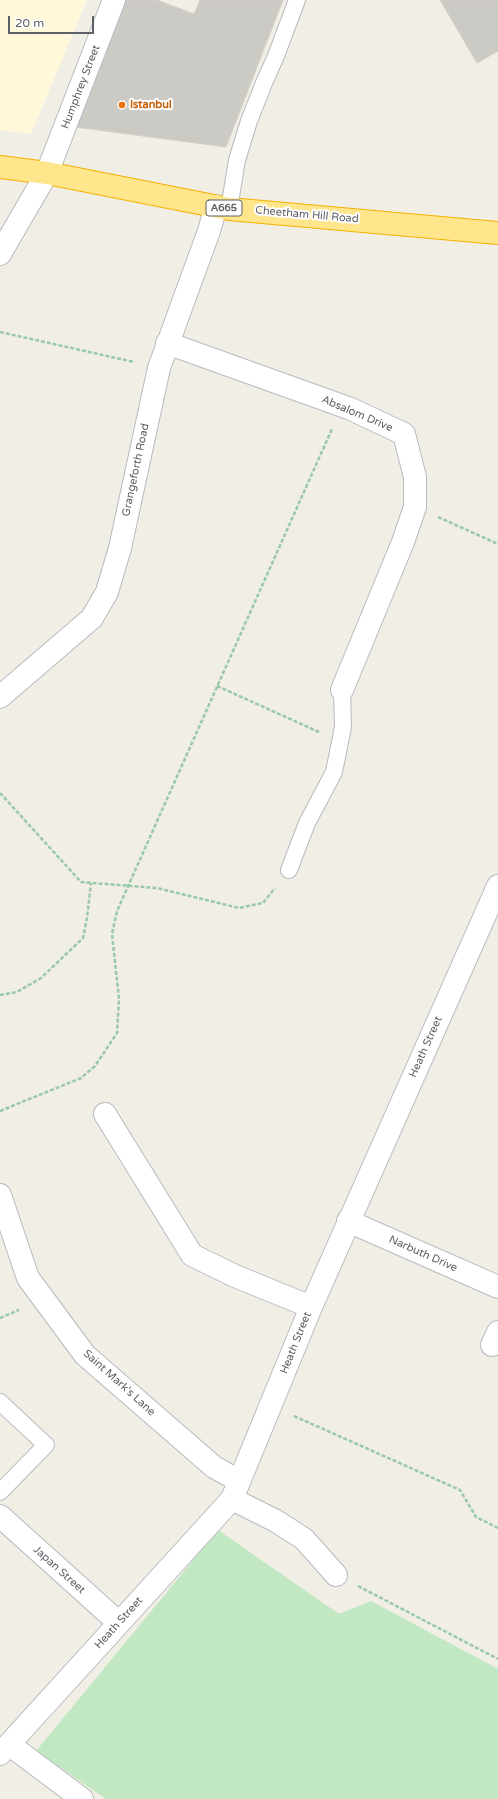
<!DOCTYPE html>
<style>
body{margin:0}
#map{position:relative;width:498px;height:1799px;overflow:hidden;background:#f0eee5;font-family:"Varela Round",sans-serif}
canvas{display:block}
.scale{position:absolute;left:8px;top:16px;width:86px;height:18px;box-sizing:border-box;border:2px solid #5d6066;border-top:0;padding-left:5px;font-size:12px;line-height:14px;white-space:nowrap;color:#5d6066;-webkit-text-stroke:3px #fff;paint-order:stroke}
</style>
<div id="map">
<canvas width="498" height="1799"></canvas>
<div class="scale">20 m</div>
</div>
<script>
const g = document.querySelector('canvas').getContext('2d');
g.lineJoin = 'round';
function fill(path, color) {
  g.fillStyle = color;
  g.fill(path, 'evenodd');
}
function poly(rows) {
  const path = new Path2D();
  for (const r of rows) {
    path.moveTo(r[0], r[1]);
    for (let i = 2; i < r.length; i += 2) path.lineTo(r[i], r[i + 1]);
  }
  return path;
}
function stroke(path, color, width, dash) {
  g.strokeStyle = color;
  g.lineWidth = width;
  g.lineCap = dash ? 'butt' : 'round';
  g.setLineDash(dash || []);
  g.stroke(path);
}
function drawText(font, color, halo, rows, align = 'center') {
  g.font = font + ' "Varela Round",sans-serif';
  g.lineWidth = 4;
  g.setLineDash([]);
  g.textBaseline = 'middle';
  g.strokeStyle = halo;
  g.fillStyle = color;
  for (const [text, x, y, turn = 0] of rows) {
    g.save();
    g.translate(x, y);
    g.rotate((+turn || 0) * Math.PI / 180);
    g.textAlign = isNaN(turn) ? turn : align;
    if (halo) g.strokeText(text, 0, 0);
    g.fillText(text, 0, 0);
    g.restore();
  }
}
const commercial = poly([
 [0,0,87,0,31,134,0,130]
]);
const green = poly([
 [218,1530,339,1614,371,1601,498,1669,498,1799,106,1799,36,1751]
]);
const building = poly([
 [126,0,157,0,194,14,200,0,283,0,226,147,75,127,126,0],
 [440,0,498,0,498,51,477,63,440,0]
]);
const path = poly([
 [0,332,134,362],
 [438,517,498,544],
 [217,686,319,732],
 [0,793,81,882,157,888,239,908,263,903,275,888],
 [0,995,17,992,41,978,83,938,87,918,91,883],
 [0,1111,81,1078,95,1066,117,1033,119,999,112,934,117,911,332,429],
 [0,1318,19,1310],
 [294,1416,460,1490,476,1517,498,1528],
 [358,1586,498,1659]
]);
const lane = poly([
 [229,209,237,160,249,121,264,83,276,56,297,0],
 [289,870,307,823,334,772,343,727,342,690],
 [0,1402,46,1445,0,1492]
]);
const street = poly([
 [0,254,47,173,114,0],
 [167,343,351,409,404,434,415,477,415,507,403,542,342,690],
 [0,697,92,618,107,592,120,548,159,368,209,231,216,206],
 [105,1114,192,1255,235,1276,311,1307],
 [0,1195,28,1278,85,1355,214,1467,239,1481],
 [348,1221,498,1287],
 [492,1345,498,1332],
 [232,1499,276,1521,304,1539,336,1575],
 [0,1516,119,1623],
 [10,1745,82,1799],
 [0,1754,232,1499,311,1307,498,886]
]);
const highway = poly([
 [0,167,47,173,229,209,498,233]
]);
const markers = [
 [122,105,4,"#e8710a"]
];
const shields = [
 [224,208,36]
];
const shieldNames = [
 ["A665",224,208]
];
const streetNames = [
 ["Humphrey Street",81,87,-69],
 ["Cheetham Hill Road",307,215,5],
 ["Absalom Drive",357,414,23],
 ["Grangeforth Road",136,470,-78],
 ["Heath Street",426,1047,-66],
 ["Narbuth Drive",423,1254,24],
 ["Heath Street",296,1343,-68],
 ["Saint Mark's Lane",119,1383,42],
 ["Japan Street",59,1570,42],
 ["Heath Street",119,1623,-48]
];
const foodNames = [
 ["Istanbul",130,105]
];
fill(commercial, '#fff8db');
fill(green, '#c1e8c2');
fill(building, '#cccac4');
stroke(building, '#d5d0c3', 1);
stroke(lane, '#b7babf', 18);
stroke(street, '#b7babf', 24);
stroke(highway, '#f4b100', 24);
stroke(path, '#99c9a9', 2.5, [4, 2]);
stroke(lane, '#fff', 16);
stroke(street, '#fff', 22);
stroke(highway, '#ffe68c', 22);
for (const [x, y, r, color] of markers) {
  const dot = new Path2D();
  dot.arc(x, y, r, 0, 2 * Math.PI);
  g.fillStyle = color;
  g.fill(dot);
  stroke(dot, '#fff', 1.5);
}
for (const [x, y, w] of shields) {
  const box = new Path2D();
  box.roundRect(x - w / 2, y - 8, w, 16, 3);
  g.fillStyle = '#fff';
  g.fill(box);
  stroke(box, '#5d6066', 1);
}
drawText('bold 10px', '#5d6066', null, shieldNames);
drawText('11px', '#5d6066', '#fff', streetNames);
drawText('bold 11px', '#c56008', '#fff', foodNames, 'left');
</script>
